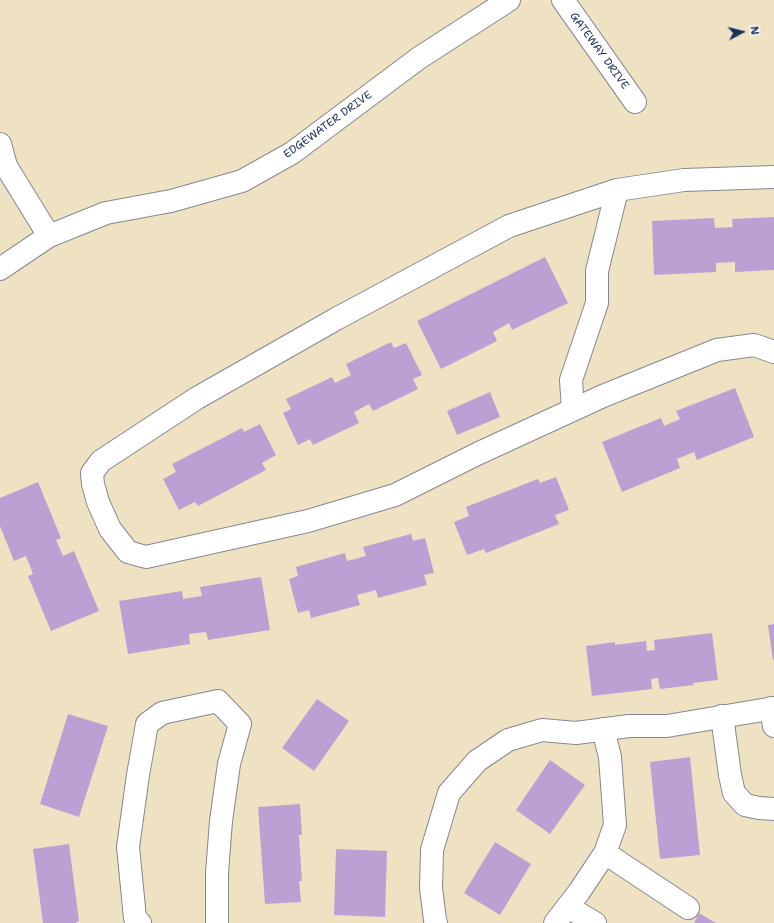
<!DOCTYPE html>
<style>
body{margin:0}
#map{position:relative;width:774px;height:923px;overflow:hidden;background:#efe2c3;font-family:"Shantell Sans",sans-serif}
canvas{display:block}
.north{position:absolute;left:722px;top:12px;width:40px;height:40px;-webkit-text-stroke:3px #fff;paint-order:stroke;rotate:83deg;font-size:11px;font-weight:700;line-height:16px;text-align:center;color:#1b2f5e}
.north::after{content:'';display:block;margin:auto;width:14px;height:18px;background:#1b2f5e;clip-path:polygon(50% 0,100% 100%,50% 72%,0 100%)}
</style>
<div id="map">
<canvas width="774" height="923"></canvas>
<div class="north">N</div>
</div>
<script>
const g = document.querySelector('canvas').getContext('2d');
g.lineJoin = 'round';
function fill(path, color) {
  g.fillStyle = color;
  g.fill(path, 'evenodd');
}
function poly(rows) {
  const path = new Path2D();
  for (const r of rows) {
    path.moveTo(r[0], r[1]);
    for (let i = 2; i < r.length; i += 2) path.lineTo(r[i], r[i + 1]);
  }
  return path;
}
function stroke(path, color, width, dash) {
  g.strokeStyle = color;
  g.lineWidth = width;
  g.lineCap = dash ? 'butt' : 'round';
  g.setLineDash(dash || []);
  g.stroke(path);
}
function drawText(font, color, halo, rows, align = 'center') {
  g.font = font + ' "Shantell Sans",sans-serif';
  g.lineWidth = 3;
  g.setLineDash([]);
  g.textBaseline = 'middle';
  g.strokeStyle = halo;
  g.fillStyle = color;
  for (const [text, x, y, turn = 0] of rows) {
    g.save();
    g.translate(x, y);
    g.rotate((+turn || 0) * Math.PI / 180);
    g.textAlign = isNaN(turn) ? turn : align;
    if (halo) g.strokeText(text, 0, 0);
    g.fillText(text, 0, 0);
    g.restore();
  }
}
const building = poly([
 [774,217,774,270,735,272,735,262,716,263,716,272,654,275,652,221,714,218,715,228,733,227,732,219],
 [545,257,568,303,512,330,509,323,493,332,497,341,441,369,417,321],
 [391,342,394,348,406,343,422,375,413,379,418,389,373,411,369,404,354,412,359,423,313,445,310,439,298,445,283,413,291,409,286,399,332,377,335,383,351,375,346,364],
 [735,388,754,437,697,460,694,452,677,459,680,468,622,492,602,442,661,418,664,426,680,419,676,411],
 [490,392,500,417,457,435,447,411],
 [260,424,276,455,262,463,266,470,198,506,195,502,179,510,163,479,176,472,172,464,242,428,244,432],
 [556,477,569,510,555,515,559,524,486,553,484,549,467,555,454,522,469,516,466,507,538,479,540,483],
 [38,482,61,538,56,540,63,556,74,551,99,611,51,631,28,576,33,574,26,556,14,561,0,526,0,498],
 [411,534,413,541,425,538,434,573,424,575,427,585,378,598,376,590,357,595,360,605,311,618,309,610,298,613,289,579,298,576,296,567,345,553,347,561,366,556,363,547],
 [261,577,270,630,208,640,206,632,189,634,190,644,128,654,119,601,182,591,183,599,202,596,200,587],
 [774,624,774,660,773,660,768,625],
 [712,633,718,680,693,683,694,685,660,689,658,678,651,679,652,689,592,696,586,646,615,642,615,645,646,641,647,651,655,650,654,640],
 [317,699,349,721,314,771,282,748],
 [68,714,108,726,79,817,40,804],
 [690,757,700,855,660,859,650,762],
 [550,760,585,785,550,834,516,810],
 [300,804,302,835,299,835,302,881,299,881,301,902,265,904,258,807],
 [495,842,531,864,500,915,464,893],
 [69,844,79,921,76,922,76,923,43,923,33,849],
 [336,849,387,851,385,917,334,915],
 [699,913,716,923,694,923]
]);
const minor = poly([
 [563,0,635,102],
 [0,144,6,166,49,236],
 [774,177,684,180,617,190,509,226,336,319,197,398,101,461,92,473,93,484,98,502,110,529,128,552,146,557,308,521,395,495,477,454,603,396,717,350,754,345,774,352],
 [0,269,49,236,106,213,171,201,242,181,292,153,419,58,509,0],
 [573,409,571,380,597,303,597,271,617,190],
 [771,708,774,726],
 [722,716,730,775,734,793,745,805,759,808,774,809],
 [605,853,688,908],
 [568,907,595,923],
 [140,923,135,918,128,847,138,775,147,724,162,713,218,701,240,724,229,764,221,821,217,873,217,923],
 [436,923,435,920,431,888,432,850,449,793,477,761,508,740,542,730,576,733,629,726,667,726,774,708],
 [555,923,579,892,605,853,615,825,610,757,603,729]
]);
const streetNames = [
 ["GATEWAY DRIVE",599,51,54],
 ["EDGEWATER DRIVE",328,125,-36]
];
fill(building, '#bca0d3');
stroke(minor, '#858890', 24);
stroke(minor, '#fff', 22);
drawText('11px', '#1b2f5e', '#fff', streetNames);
</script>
